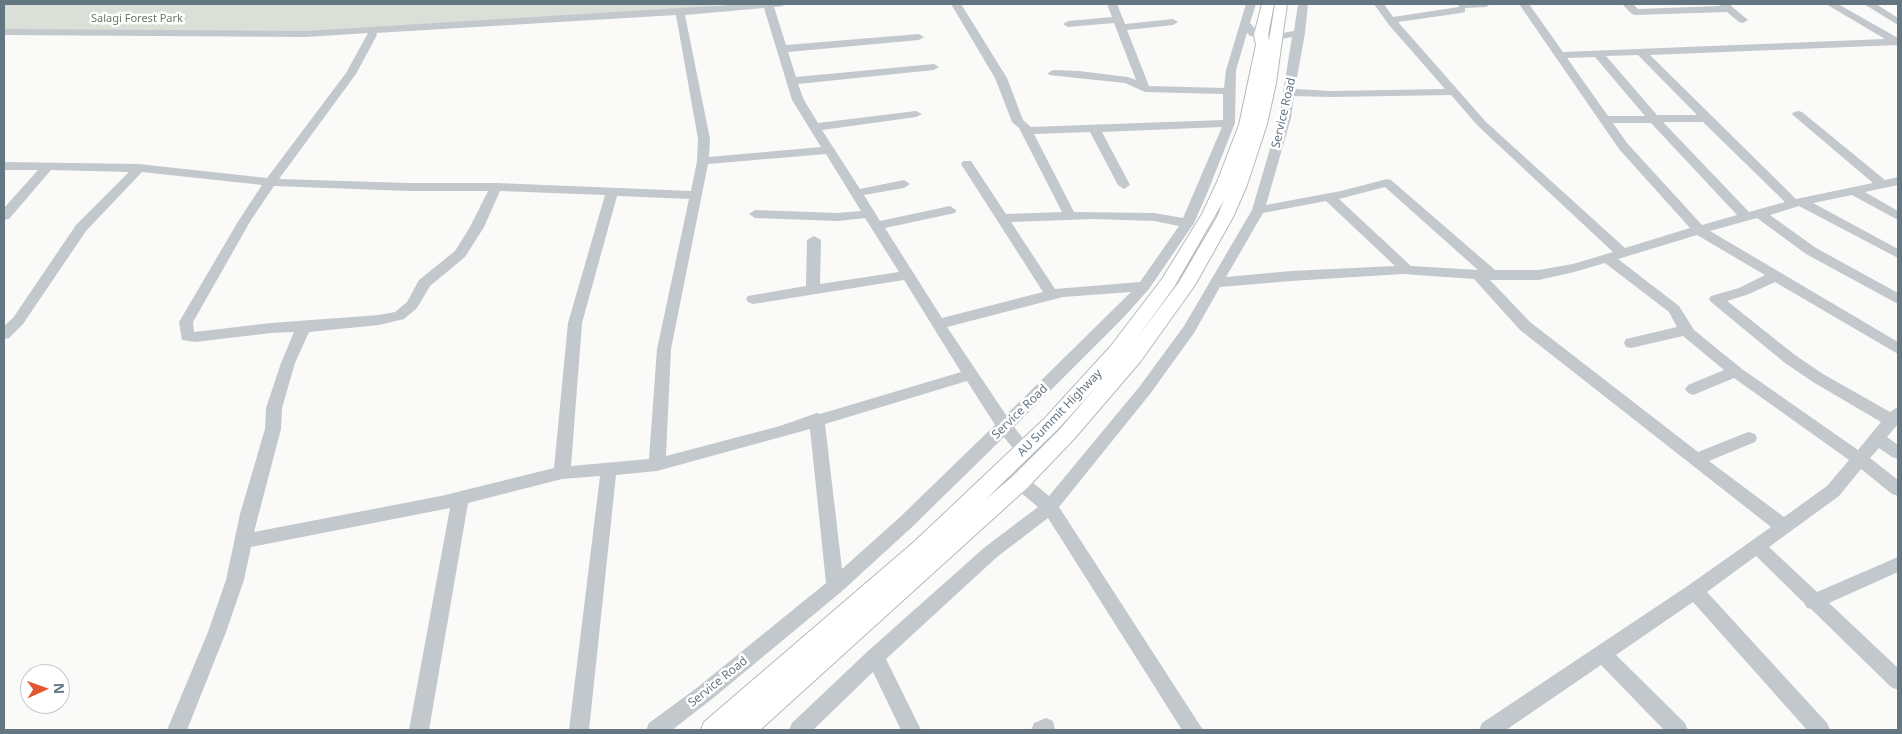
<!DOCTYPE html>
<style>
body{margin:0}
#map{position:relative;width:1902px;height:734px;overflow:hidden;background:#fafaf8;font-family:"Noto Sans",sans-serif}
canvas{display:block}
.frame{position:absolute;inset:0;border:5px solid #657683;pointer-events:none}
.north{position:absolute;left:20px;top:664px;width:50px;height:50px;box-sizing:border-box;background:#fff;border:1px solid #c1c8cd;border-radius:50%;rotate:88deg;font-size:14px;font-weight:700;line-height:20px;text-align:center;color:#657683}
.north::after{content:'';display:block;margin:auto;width:18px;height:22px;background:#e4572e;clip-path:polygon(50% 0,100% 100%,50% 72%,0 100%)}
</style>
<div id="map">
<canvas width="1902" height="734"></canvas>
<div class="frame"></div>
<div class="north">N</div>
</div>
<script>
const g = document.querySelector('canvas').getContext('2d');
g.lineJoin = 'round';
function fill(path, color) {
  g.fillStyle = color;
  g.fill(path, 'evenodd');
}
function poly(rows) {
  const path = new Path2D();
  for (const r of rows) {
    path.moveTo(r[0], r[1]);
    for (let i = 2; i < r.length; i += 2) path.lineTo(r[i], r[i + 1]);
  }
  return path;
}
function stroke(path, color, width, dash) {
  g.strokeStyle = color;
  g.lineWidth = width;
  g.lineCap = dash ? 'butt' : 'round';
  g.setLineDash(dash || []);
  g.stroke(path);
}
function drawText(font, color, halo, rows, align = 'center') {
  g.font = font + ' "Noto Sans",sans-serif';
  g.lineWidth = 5;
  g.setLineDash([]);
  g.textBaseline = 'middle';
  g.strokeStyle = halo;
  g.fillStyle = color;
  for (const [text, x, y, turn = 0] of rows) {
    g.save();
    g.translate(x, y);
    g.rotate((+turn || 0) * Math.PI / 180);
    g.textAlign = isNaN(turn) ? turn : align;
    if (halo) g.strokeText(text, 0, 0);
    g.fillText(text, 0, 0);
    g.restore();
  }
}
const green = poly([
 [4,4,733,4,551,19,232,35,4,34]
]);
const minor = poly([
 [745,4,784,4,783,6,774,7,786,45,919,34,924,37,919,40,788,52,796,77,934,64,939,67,934,70,798,84,804,100,818,123,916,111,922,114,916,117,822,130,860,189,904,180,910,184,904,188,864,195,880,221,950,206,956,210,955,213,885,228,942,318,1043,292,961,164,963,161,971,161,1006,214,1062,212,1019,128,1012,122,995,78,951,4,961,4,1007,78,1023,120,1031,127,1223,120,1223,94,1145,92,1125,83,1049,75,1048,73,1053,70,1079,71,1128,77,1136,80,1114,23,1068,27,1063,24,1068,21,1112,17,1107,4,1117,4,1125,24,1173,19,1178,22,1173,25,1127,30,1149,86,1224,88,1226,70,1246,4,1256,4,1250,23,1257,31,1276,34,1294,31,1298,4,1308,4,1305,33,1295,89,1331,91,1445,89,1389,25,1374,4,1384,4,1393,17,1459,7,1458,4,1491,4,1486,7,1465,8,1465,12,1461,13,1398,22,1486,122,1625,248,1690,228,1619,149,1519,4,1529,4,1563,52,1885,39,1826,4,1838,4,1898,38,1898,45,1650,55,1796,199,1873,183,1794,116,1792,114,1794,112,1798,111,1802,112,1885,180,1898,177,1898,185,1865,192,1898,211,1898,220,1852,195,1813,203,1898,249,1898,258,1799,206,1770,215,1816,248,1898,293,1898,304,1806,254,1757,218,1710,231,1898,342,1898,354,1775,282,1749,294,1727,301,1795,355,1823,374,1890,412,1898,407,1898,424,1887,437,1898,445,1898,459,1892,457,1879,448,1870,458,1898,480,1898,496,1892,494,1861,469,1839,496,1769,547,1817,592,1898,557,1898,572,1829,603,1898,668,1898,690,1891,687,1811,609,1807,608,1804,603,1756,556,1707,592,1827,723,1830,730,1807,730,1693,602,1616,655,1685,723,1688,730,1664,730,1601,665,1506,730,1479,730,1482,723,1689,585,1771,527,1520,330,1474,279,1403,274,1291,281,1220,287,1194,333,1150,394,1059,507,1203,730,1182,730,1048,518,997,557,886,659,921,730,901,730,873,672,813,730,789,730,792,723,868,651,985,547,1038,507,1014,487,1012,482,1014,477,1020,475,1026,477,1049,496,1140,386,1184,326,1252,210,1279,118,1292,37,1276,40,1250,36,1247,33,1236,70,1235,123,1206,196,1194,223,1149,289,1124,317,1014,427,1030,447,1032,451,1030,455,1024,457,1018,455,1004,437,911,528,841,592,712,699,672,730,646,730,649,723,698,687,826,583,810,429,657,471,616,475,589,730,569,730,600,476,562,479,468,503,429,730,409,730,450,508,251,547,244,580,226,632,187,730,167,730,208,632,226,580,240,514,265,429,266,408,281,363,294,332,271,333,195,342,182,340,179,322,239,220,262,185,142,172,86,231,23,324,9,338,4,339,4,326,13,318,76,225,129,172,51,170,9,219,4,220,4,208,38,170,4,170,4,162,139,164,267,178,346,73,368,33,306,37,4,35,4,29,306,31,745,4],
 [764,8,792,100,821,147,709,157,710,139,685,15,764,8],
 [676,15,698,139,697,161,691,191,496,183,409,183,279,179,356,74,377,35,376,33,676,15],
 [1638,55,1697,115,1657,115,1606,56,1638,55],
 [1595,57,1645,116,1608,116,1567,58,1595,57],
 [1451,95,1478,126,1613,252,1573,264,1539,270,1495,270,1391,180,1387,179,1341,191,1266,205,1291,118,1294,96,1331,97,1451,95],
 [1663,122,1703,122,1785,202,1749,212,1663,122],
 [1613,123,1651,123,1737,215,1702,225,1627,143,1613,123],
 [1222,127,1183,218,1154,213,1074,212,1034,134,1090,132,1118,185,1124,189,1130,185,1102,132,1222,127],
 [826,154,861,211,838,213,755,210,749,214,755,218,838,221,865,218,899,272,820,284,821,240,814,236,807,240,806,286,748,296,746,299,748,302,753,304,904,280,961,372,820,414,817,413,780,426,666,456,671,349,708,164,826,154],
 [274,186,409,191,488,191,470,227,455,251,419,280,407,302,395,312,379,315,271,323,194,332,193,322,251,220,274,186],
 [1385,187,1478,270,1411,266,1339,199,1385,187],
 [500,191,605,195,568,323,554,468,441,496,254,532,281,429,282,408,295,363,309,332,379,325,404,319,417,308,430,286,465,257,484,227,500,191],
 [617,196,689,199,657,349,649,459,571,466,582,323,617,196],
 [1326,201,1395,266,1291,271,1226,277,1263,213,1326,201],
 [1094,219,1154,221,1179,226,1140,282,1055,289,1011,222,1094,219],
 [1697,235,1765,275,1739,288,1711,296,1709,299,1711,302,1785,363,1813,382,1881,422,1858,450,1742,369,1694,330,1679,306,1618,259,1697,235],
 [1605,263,1669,312,1677,327,1626,339,1624,343,1626,347,1631,348,1683,336,1724,370,1688,385,1685,389,1688,393,1693,395,1698,393,1734,378,1849,460,1827,486,1784,517,1709,461,1755,442,1757,438,1755,434,1749,432,1743,434,1698,452,1530,322,1490,280,1539,280,1574,272,1605,263],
 [1131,292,1006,415,947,327,1063,297,1131,292],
 [967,381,995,425,899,518,842,569,825,424,967,381],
 [1622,4,1633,4,1638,9,1720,6,1718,4,1729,4,1748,20,1743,23,1739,22,1727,12,1636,15,1632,14,1622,4],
 [1864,4,1876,4,1898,18,1898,25,1864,4],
 [1046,718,1053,721,1055,730,1031,730,1034,723,1046,718]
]);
const major = poly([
 [1262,4,1274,4,1268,35,1269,41,1275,4,1287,4,1276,83,1267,124,1247,185,1233,217,1195,285,1140,362,1074,439,1027,488,760,730,701,730,704,722,915,541,1045,418,1110,347,1162,279,1202,214,1217,182,1239,125,1256,45,1254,35,1262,4],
 [1224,200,1217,217,1179,282,1135,341,1174,287,1224,200],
 [1098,385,1060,429,1013,476,985,500,1059,428,1098,385]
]);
const farParknames = [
 ["Salagi Forest Park",137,19]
];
const streetNames = [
 ["Service Road",1284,113,-77],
 ["Service Road",1020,412,-44],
 ["AU Summit Highway",1060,413,-46],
 ["Service Road",718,682,-39]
];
fill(green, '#dadfd7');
stroke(major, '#b5babe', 2);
fill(minor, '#c3c8cc');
fill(major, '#fff');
drawText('11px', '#687a64', '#fff', farParknames);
drawText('12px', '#657683', '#fff', streetNames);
</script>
